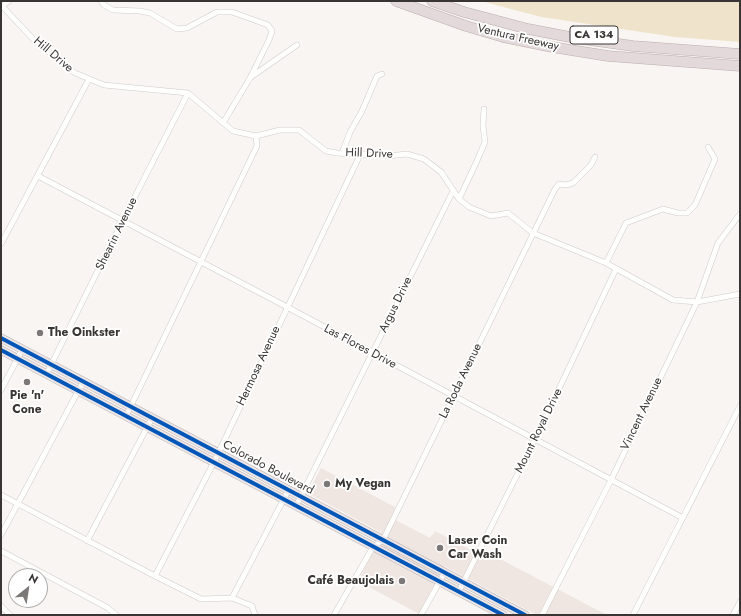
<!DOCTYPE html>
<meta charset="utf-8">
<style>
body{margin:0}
#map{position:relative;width:741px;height:616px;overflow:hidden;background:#f9f5f3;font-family:Jost,sans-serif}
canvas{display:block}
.frame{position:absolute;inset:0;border:2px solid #383534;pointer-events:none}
.north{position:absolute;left:8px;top:568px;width:40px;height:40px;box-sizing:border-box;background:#fff;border:1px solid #afaeae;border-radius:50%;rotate:30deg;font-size:11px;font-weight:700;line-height:16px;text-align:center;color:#383534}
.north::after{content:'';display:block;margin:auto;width:14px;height:18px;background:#7c7877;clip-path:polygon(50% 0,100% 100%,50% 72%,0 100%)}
</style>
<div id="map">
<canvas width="741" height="616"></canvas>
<div class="frame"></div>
<div class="north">N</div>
</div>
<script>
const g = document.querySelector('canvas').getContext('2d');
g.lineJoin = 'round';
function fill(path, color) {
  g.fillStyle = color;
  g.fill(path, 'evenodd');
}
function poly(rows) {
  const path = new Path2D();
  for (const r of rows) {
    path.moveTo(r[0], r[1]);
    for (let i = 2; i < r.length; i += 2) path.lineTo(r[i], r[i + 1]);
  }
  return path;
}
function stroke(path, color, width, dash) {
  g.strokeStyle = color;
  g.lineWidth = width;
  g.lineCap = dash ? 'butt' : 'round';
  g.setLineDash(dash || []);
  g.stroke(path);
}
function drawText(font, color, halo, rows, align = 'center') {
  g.font = font + ' Jost,sans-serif';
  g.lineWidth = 3.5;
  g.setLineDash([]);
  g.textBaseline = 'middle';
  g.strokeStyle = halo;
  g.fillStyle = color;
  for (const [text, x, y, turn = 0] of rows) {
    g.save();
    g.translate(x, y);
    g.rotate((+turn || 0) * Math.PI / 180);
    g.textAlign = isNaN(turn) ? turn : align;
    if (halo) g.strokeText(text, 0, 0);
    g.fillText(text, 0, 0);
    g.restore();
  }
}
const built = poly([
 [321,468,395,507,392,518,430,538,435,531,480,555,483,550,607,615,537,615,444,566,419,614,358,581,382,533,308,493]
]);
const green = poly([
 [481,1,740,1,740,42,675,37,541,17]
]);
const minor = poly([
 [101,1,104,5,113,10,140,11,150,13,177,29,187,28,217,12,232,12,268,25,272,31,269,40,250,78,223,123],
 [1,5,34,40,75,73,104,85,188,93,233,131,256,136,280,130,299,130,326,151,337,153,388,156,407,154,424,159,441,172,459,199,469,207,491,216,508,213,533,233,606,263,673,300,697,302,740,294],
 [2,6,9,1],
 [251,77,297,45],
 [342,153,350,132,362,111,377,76,382,74],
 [38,176,287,307,683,518],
 [459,199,476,163,485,142,483,126,484,109],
 [1,244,89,79],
 [606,263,626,223,663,209,678,213,687,213,695,205,715,159,708,147],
 [46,375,126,214,188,93],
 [1,390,22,350],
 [126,416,257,146,256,136],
 [1,495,155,576,201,599,232,598,252,606,255,615],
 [296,506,453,191],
 [1,535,83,382],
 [87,541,152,418],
 [1,551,108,608,116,615],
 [155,576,214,462,360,155],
 [459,591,535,439,616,269],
 [232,598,288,491],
 [1,606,10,615],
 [334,615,373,547,383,540,555,189,559,184,566,185,573,183,591,165,595,157],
 [421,615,445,572],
 [542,615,610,482,697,302,718,243,740,214],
 [633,615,740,406],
 [733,615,740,602]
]);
const primary = poly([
 [1,338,525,615],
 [1,350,503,615]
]);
const motorway = poly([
 [396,1,466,26,503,37,552,47,608,56,740,66],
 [432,1,464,12,528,29,575,38,633,46,740,54]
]);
const cycleway = poly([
 [1,338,525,615],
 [1,350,503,615]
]);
const markers = [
 [40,333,4,"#7c7877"],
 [27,382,4,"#7c7877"],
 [327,484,4,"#7c7877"],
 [440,548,4,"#7c7877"],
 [402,581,4,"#7c7877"]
];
const shields = [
 [594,35,48]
];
const shieldNames = [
 ["CA 134",594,35]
];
const streetNames = [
 ["Ventura Freeway",518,38,13],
 ["Hill Drive",53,55,40],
 ["Hill Drive",369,154,2],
 ["Shearin Avenue",117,234,-64],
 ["Argus Drive",396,305,-64],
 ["Las Flores Drive",360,347,28],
 ["Hermosa Avenue",259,366,-65],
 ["La Roda Avenue",461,381,-64],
 ["Vincent Avenue",642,414,-64],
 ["Mount Royal Drive",539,431,-64],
 ["Colorado Boulevard",268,468,28]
];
const poiNames = [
 ["The Oinkster",48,333],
 ["Pie 'n'",27,396,"center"],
 ["Cone",27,410,"center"],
 ["My Vegan",335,484],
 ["Laser Coin",448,541],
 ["Car Wash",448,555],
 ["Café Beaujolais",394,581,"right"]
];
fill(built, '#efe6e2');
fill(green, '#efe4cb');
stroke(minor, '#cecbca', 6);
stroke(primary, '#baaead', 9);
stroke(motorway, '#baaead', 11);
stroke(minor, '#fefefd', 5);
stroke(primary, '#eee7e8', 8);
stroke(motorway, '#e4d9da', 10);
stroke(cycleway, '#0057b8', 4);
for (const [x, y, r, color] of markers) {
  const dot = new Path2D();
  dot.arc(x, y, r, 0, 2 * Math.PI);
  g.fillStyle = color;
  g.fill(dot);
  stroke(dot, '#fff', 1.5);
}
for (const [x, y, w] of shields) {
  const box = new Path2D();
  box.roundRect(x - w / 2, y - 9, w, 18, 3);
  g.fillStyle = '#fff';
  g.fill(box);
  stroke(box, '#383534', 1);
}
drawText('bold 11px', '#383534', null, shieldNames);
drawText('12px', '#383534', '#fff', streetNames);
drawText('bold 12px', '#383534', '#fff', poiNames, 'left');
</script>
